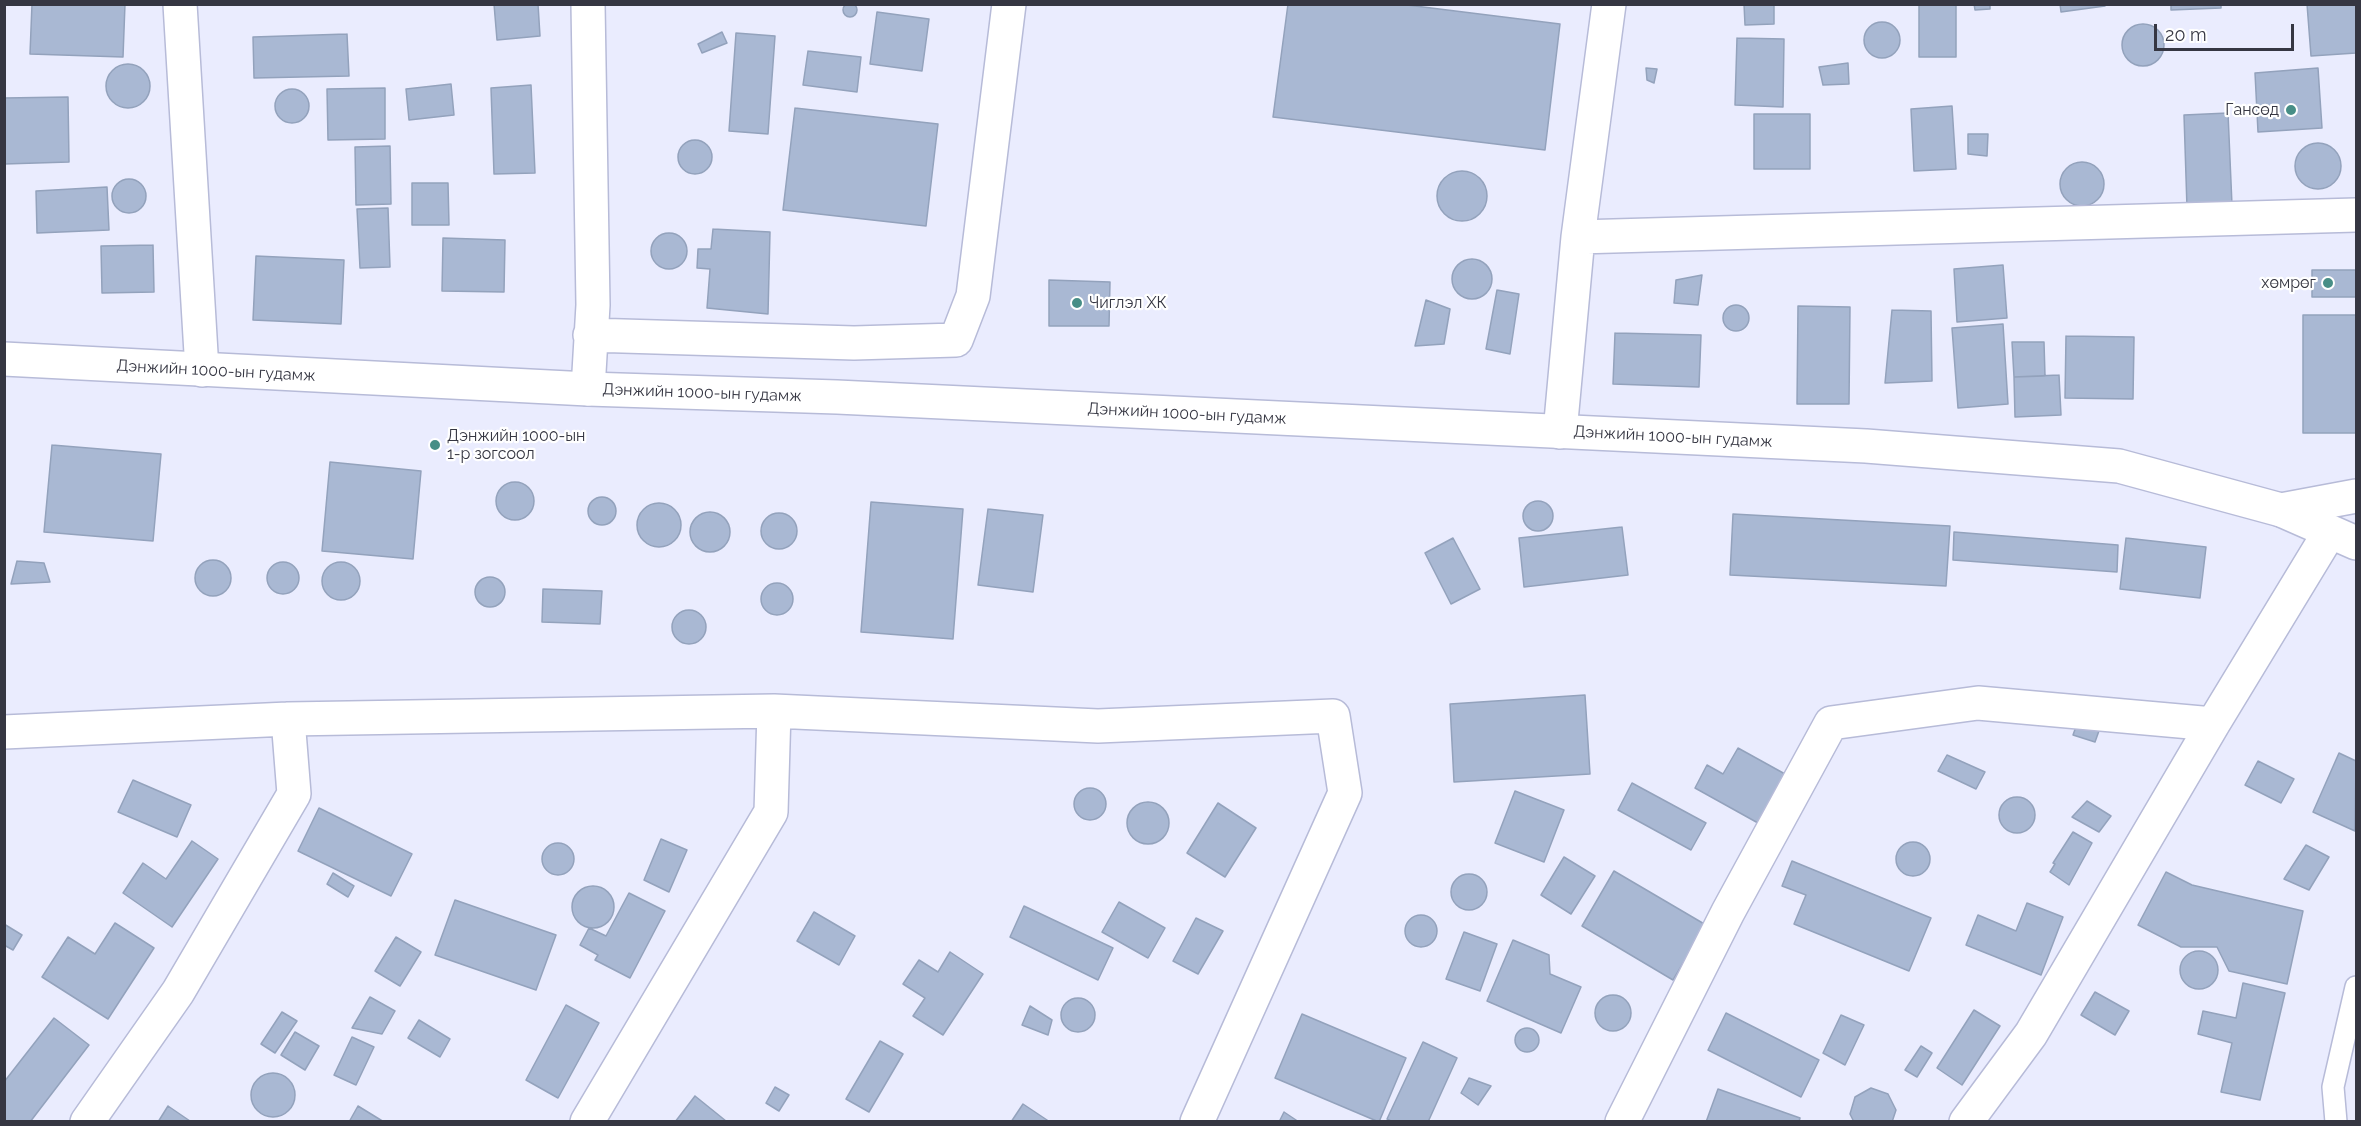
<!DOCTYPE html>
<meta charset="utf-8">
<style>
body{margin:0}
#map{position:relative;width:2361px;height:1126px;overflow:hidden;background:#eaecfe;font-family:Raleway,sans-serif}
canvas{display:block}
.frame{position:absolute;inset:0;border:6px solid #353642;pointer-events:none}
.scale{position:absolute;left:2154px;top:24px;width:140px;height:27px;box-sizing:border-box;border:3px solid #353642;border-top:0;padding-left:8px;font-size:18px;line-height:21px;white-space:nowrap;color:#353642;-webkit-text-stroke:4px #fff;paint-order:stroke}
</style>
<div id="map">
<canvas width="2361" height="1126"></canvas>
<div class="frame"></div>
<div class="scale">20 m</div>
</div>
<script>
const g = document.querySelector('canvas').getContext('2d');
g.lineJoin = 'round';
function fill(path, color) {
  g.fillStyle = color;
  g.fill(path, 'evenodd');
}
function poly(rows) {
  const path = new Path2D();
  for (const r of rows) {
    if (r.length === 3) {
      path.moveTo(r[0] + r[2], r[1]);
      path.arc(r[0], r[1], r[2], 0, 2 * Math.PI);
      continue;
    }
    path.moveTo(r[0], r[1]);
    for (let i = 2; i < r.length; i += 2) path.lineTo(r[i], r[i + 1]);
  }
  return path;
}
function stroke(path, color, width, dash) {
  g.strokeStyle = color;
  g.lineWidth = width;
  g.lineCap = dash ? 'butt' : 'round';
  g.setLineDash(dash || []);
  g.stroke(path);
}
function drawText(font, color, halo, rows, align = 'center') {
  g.font = font + ' Raleway,sans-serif';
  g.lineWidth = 4.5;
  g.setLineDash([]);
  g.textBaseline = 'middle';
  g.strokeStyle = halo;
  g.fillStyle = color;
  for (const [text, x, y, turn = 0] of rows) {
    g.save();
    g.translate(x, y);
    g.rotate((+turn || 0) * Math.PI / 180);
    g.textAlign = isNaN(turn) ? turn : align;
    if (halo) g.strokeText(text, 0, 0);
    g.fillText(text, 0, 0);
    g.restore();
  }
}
const building = poly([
 [850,10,7],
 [32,4,125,4,123,57,30,54,32,4],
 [494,4,538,4,540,36,497,40,494,4],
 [1288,4,1399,4,1560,24,1545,150,1273,117,1288,4],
 [1744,4,1774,4,1774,24,1745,25,1744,4],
 [1919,4,1956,4,1956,57,1919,57,1919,4],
 [1974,4,1990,4,1990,9,1975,10,1974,4],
 [2060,4,2105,4,2105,6,2061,12,2060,4],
 [2171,4,2221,4,2221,8,2171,10,2171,4],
 [2307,4,2356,4,2356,53,2311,56,2307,4],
 [877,12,929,19,922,71,870,64,877,12],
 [1882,40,18],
 [2143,45,21],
 [722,32,727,43,702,53,698,44,722,32],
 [736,33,775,36,768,134,729,131,736,33],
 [347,34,349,76,254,78,253,37,347,34],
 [1737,38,1784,39,1783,107,1735,105,1737,38],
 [808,51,861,57,857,92,803,85,808,51],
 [1848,63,1849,84,1823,85,1819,67,1848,63],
 [128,86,22],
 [1646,68,1657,69,1654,83,1647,80,1646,68],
 [2318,68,2322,128,2258,132,2255,73,2318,68],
 [451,84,454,115,409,120,406,89,451,84],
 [531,85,535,173,494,174,491,88,531,85],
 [385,88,385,139,328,140,327,89,385,88],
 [292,106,17],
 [68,97,69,162,4,164,4,98,68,97],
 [1952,106,1956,169,1914,171,1911,109,1952,106],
 [795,108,938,124,926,226,783,210,795,108],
 [2228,113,2232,205,2187,208,2184,115,2228,113],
 [1754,114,1810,114,1810,169,1754,169,1754,114],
 [1968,134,1988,134,1987,156,1968,154,1968,134],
 [695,157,17],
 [2318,166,23],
 [390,146,391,204,356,205,355,147,390,146],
 [2082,184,22],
 [1462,196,25],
 [129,196,17],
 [412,183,448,183,449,225,412,225,412,183],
 [107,187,109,230,37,233,36,191,107,187],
 [388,208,390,267,360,268,357,209,388,208],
 [713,229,770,232,768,314,707,308,710,269,697,268,698,249,711,249,713,229],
 [669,251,18],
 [443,238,505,240,504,292,442,291,443,238],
 [153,245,154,292,102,293,101,246,153,245],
 [256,256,344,260,341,324,253,320,256,256],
 [1472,279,20],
 [2003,265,2007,318,1957,322,1954,269,2003,265],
 [2312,270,2356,270,2356,297,2312,297,2312,270],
 [1702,275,1698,305,1674,303,1676,280,1702,275],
 [1049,280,1110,282,1109,326,1049,326,1049,280],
 [1497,290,1519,294,1510,354,1486,349,1497,290],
 [1426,300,1450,309,1444,344,1415,346,1426,300],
 [1736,318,13],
 [1798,306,1850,307,1849,404,1797,404,1798,306],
 [1892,310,1931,311,1932,381,1885,383,1892,310],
 [2303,315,2356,315,2356,433,2303,433,2303,315],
 [2003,324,2008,404,1958,408,1952,328,2003,324],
 [1615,333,1701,335,1699,387,1613,384,1615,333],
 [2066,336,2134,337,2133,399,2065,398,2066,336],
 [2012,342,2044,342,2045,376,2014,377,2012,342],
 [2059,375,2061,415,2015,417,2014,377,2059,375],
 [52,445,161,454,153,541,44,532,52,445],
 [330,462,421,471,413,559,322,551,330,462],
 [515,501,19],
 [602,511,14],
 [1538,516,15],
 [871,502,963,509,953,639,861,632,871,502],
 [659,525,22],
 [988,509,1043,515,1033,592,978,585,988,509],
 [710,532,20],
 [779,531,18],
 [1733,514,1950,526,1946,586,1730,575,1733,514],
 [1622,527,1628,575,1524,587,1519,538,1622,527],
 [1954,532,2118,545,2117,572,1953,560,1954,532],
 [1453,538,1480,589,1451,604,1425,553,1453,538],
 [2126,538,2206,547,2200,598,2120,589,2126,538],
 [213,578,18],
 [17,561,44,563,50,582,11,584,17,561],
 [341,581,19],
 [283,578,16],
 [490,592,15],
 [777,599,16],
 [543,589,602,591,600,624,542,622,543,589],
 [689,627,17],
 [1585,695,1590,774,1454,782,1450,704,1585,695],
 [2078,721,2100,728,2095,742,2073,735,2078,721],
 [1738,748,1785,774,1758,823,1695,788,1707,765,1723,774,1738,748],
 [2339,753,2356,761,2355,831,2313,812,2339,753],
 [1947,755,1985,772,1976,789,1938,771,1947,755],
 [2258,761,2294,779,2281,803,2245,785,2258,761],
 [133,780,191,805,177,837,118,812,133,780],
 [1632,783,1706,823,1691,850,1618,810,1632,783],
 [1090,804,16],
 [1515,791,1564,810,1544,862,1495,843,1515,791],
 [2017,815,18],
 [2087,801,2111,816,2099,832,2072,817,2087,801],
 [1148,823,21],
 [1218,803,1256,828,1225,877,1187,853,1218,803],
 [319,808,412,854,391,896,298,851,319,808],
 [2073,832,2092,843,2069,885,2050,872,2055,864,2053,863,2073,832],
 [661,839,687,850,669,892,644,880,661,839],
 [192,841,218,859,172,927,123,893,143,863,166,879,192,841],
 [1913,859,17],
 [558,859,16],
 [2306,845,2329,857,2309,890,2284,879,2306,845],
 [1564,857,1595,876,1571,914,1541,895,1564,857],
 [1792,861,1931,918,1909,971,1794,924,1806,895,1782,886,1792,861],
 [1614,871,1706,925,1673,980,1582,926,1614,871],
 [2166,872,2192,885,2303,911,2287,984,2229,971,2217,947,2181,947,2138,925,2166,872],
 [333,873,354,886,348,897,327,884,333,873],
 [1469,892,18],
 [593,907,21],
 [629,893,665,911,630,978,595,960,598,955,580,945,589,928,606,936,629,893],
 [455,900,556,935,536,990,435,955,455,900],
 [1119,902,1165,928,1148,958,1102,932,1119,902],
 [2027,903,2063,917,2041,975,1966,945,1978,915,2016,931,2027,903],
 [1024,906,1113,948,1098,980,1010,937,1024,906],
 [814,912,855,936,839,965,797,941,814,912],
 [1421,931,16],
 [1196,918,1223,931,1198,974,1173,961,1196,918],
 [115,923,154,948,108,1019,42,977,68,937,95,954,115,923],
 [4,924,22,935,13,950,4,945,4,924],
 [1464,932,1497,944,1480,991,1446,979,1464,932],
 [396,937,421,952,400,986,375,971,396,937],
 [1513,940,1549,955,1550,974,1581,987,1561,1033,1487,1001,1513,940],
 [2199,970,19],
 [950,952,983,974,943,1035,913,1016,925,998,903,984,919,960,938,972,950,952],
 [2243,983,2285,993,2260,1100,2221,1092,2232,1043,2198,1034,2203,1011,2236,1018,2243,983],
 [2095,992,2129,1011,2115,1035,2081,1015,2095,992],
 [1613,1013,18],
 [370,997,395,1011,382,1034,352,1028,370,997],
 [1078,1015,17],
 [566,1005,599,1023,558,1098,526,1080,566,1005],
 [1030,1006,1052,1020,1048,1035,1022,1025,1030,1006],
 [1974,1010,2000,1026,1962,1085,1937,1068,1974,1010],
 [282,1012,297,1021,275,1053,261,1044,282,1012],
 [1726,1013,1819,1060,1801,1097,1708,1050,1726,1013],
 [1302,1014,1406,1058,1379,1122,1275,1078,1302,1014],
 [1841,1015,1864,1025,1845,1065,1823,1053,1841,1015],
 [54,1018,89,1045,30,1122,4,1122,4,1082,54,1018],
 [419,1020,450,1039,440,1057,408,1038,419,1020],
 [1527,1040,12],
 [295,1032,319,1046,305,1070,281,1055,295,1032],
 [352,1037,374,1047,356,1085,334,1075,352,1037],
 [880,1041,903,1054,869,1112,846,1099,880,1041],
 [1423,1042,1457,1058,1428,1122,1393,1122,1387,1119,1423,1042],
 [1921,1046,1932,1053,1917,1077,1905,1070,1921,1046],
 [273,1095,22],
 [1469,1078,1491,1086,1478,1105,1461,1093,1469,1078],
 [775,1087,789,1095,779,1111,766,1103,775,1087],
 [1871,1088,1888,1094,1896,1110,1892,1122,1854,1122,1850,1114,1855,1097,1871,1088],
 [1718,1089,1800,1118,1799,1122,1706,1122,1718,1089],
 [695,1096,726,1121,726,1122,675,1122,695,1096],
 [1023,1104,1050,1122,1011,1122,1023,1104],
 [168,1106,190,1121,190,1122,158,1122,168,1106],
 [358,1106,384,1122,349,1122,358,1106],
 [1284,1112,1299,1122,1279,1122,1284,1112]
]);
const service = poly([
 [2336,1122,2333,1087,2356,987]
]);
const minor = poly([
 [180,4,202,370],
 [588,4,593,305,588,389],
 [1578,237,2356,215],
 [590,335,854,343,956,340,973,296,1009,4],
 [1560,432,1578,237,1609,4],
 [4,732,288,719,774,711,1098,726,1333,716,1345,793,1197,1122],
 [87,1122,178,992,294,794,288,719],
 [587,1122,771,812,774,711],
 [1622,1122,1728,912,1831,723,1978,703,2213,724],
 [1966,1122,2031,1034,2213,724,2329,533]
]);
const tertiary = poly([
 [2281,510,2356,496]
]);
const secondary = poly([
 [4,359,588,389,837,397,1866,446,2119,466,2281,510,2356,543]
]);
const markers = [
 [2291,110,6,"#478e86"],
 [2328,283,6,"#478e86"],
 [1077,303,6,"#478e86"],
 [435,445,6,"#478e86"]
];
const poiNames = [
 ["Гансөд",2279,110],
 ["хөмрөг",2316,283],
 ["Чиглэл ХК",1089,303,"left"],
 ["Дэнжийн 1000-ын",447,436,"left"],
 ["1-р зогсоол",447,454,"left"]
];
const streetNames = [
 ["Дэнжийн 1000-ын гудамж",216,371,3],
 ["Дэнжийн 1000-ын гудамж",702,393,2],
 ["Дэнжийн 1000-ын гудамж",1187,414,3],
 ["Дэнжийн 1000-ын гудамж",1673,437,3]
];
fill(building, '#a9b8d3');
stroke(building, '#93a2bc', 1.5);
stroke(service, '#b7bbd8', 24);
stroke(minor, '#b7bbd8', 36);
stroke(tertiary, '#b7bbd8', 36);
stroke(secondary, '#b7bbd8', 36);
stroke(service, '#fff', 21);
stroke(minor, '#fff', 33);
stroke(tertiary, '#fff', 33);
stroke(secondary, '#fff', 33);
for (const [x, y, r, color] of markers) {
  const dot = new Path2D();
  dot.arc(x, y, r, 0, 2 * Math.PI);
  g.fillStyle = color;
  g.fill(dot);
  stroke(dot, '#fff', 2);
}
drawText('16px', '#353642', '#fff', poiNames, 'right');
drawText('16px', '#353642', '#fff', streetNames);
</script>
